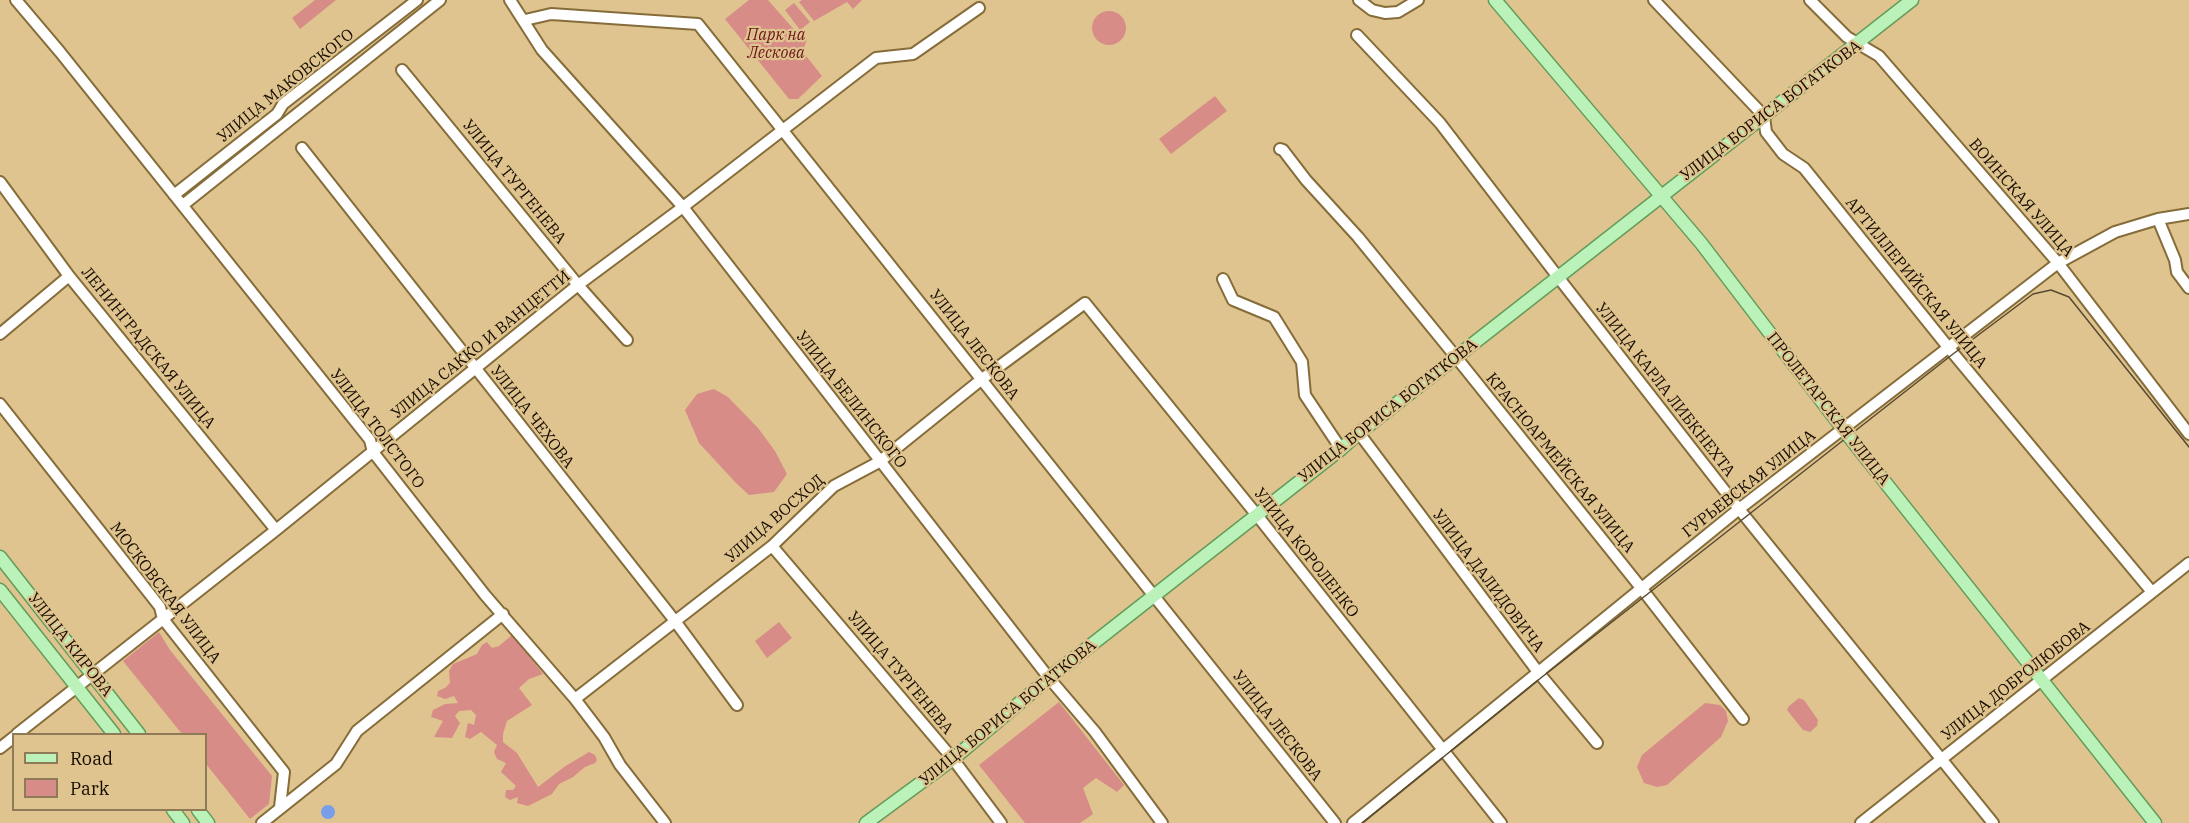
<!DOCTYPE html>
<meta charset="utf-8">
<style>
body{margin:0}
#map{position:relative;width:2189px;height:823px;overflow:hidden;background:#dfc48f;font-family:"IBM Plex Serif",serif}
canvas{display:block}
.legend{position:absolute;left:12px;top:733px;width:195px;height:78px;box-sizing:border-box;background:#dfc48f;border:2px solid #8e7a56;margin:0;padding:8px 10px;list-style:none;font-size:18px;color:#150b00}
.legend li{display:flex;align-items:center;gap:12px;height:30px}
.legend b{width:30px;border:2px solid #8e7a56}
</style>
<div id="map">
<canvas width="2189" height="823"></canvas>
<ul class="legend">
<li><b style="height:8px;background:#bbf2b9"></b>Road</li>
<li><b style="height:16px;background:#d88c88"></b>Park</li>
</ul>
</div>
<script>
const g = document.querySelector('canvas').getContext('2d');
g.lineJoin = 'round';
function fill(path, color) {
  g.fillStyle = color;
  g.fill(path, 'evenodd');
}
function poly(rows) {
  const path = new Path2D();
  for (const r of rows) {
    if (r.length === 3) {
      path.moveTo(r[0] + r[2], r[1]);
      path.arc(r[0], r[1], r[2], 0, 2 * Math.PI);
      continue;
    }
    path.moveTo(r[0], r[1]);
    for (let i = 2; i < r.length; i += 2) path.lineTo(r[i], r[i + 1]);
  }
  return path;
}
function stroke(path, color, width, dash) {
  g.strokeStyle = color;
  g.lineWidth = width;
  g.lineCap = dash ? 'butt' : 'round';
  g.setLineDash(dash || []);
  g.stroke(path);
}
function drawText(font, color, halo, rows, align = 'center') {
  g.font = font + ' "IBM Plex Serif",serif';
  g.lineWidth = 4.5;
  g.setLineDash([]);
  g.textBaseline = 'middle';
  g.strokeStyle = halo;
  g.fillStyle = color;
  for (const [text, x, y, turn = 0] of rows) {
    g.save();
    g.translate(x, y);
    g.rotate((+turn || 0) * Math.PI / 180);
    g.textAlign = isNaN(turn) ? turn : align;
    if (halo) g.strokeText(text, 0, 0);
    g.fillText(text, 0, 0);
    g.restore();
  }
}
const green = poly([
 [315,0,336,0,300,29,292,18],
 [749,0,768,0,798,34,803,32,807,38,803,52,822,76,798,99,789,99,725,19],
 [802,0,862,0,853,9,847,2,814,21,799,2],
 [794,3,810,22,800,30,785,10],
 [1109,28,17],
 [1215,96,1227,111,1171,154,1159,139],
 [714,389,728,397,758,428,775,451,787,474,774,492,749,495,736,483,699,443,685,410,697,394],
 [779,622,792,638,767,658,755,641],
 [159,632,170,650,272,776,269,804,250,819,206,764,206,734,182,734,123,661],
 [512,635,543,674,529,679,519,688,532,705,507,721,503,734,503,742,517,753,538,787,564,767,589,752,595,755,597,760,595,763,585,767,573,777,559,784,552,794,528,806,517,803,518,797,510,800,505,797,506,790,513,790,516,786,501,772,506,763,497,759,494,752,497,745,481,732,470,739,465,737,468,723,474,725,476,715,471,710,459,711,455,716,460,723,452,738,434,737,443,721,431,717,433,710,445,704,458,703,454,696,445,699,437,696,438,691,445,688,450,683,449,671,453,664,477,654,482,645,487,642,492,648,499,646],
 [1799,698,1804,700,1818,720,1817,726,1810,732,1803,730,1787,710,1789,706],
 [1059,702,1124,785,1117,792,1096,778,1083,788,1093,814,1080,823,1025,823,979,765],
 [1705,703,1720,705,1726,711,1728,721,1721,737,1667,785,1657,787,1644,783,1637,767,1642,755]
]);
const water = poly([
 [328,812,7]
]);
const minor = poly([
 [16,0,60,52,370,440,373,452,485,595,575,699,604,737,620,765,665,823],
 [510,0,542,50,683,207,1049,678,1095,732,1162,823],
 [1359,0,1372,10,1385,13,1398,12,1418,0],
 [1654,0,1764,116,1766,132,1783,154,1804,168,1948,347,2152,592],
 [1810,0,1847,37,1879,56,2058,263,2189,434],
 [525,20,551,14,698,24,1335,823],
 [1357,35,1440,123,1558,277,1739,509,1993,823],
 [402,70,578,285,627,340],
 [302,148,675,621,737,705],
 [1280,149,1283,150,1306,180,1358,237,1456,357,1642,589,1743,719],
 [0,182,69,276,276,530],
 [174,195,277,114,283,104,417,0],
 [183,205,440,0],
 [2158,219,2175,260,2177,272,2189,288],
 [1223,279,1233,300,1274,317,1302,362,1305,395,1341,449],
 [0,334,69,276],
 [0,404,160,607,163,619,284,772,280,807],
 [1359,433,1538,672,1597,743],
 [772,546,953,759,1001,823],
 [575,699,772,546,834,486,879,462,982,379,1085,303,1256,514,1501,823],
 [17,734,276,530,578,285,683,207,876,58,913,54,979,8],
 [0,748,14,737],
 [262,823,336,764,357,731,503,614],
 [1353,823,1739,509,2058,263,2115,232,2158,219,2189,214],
 [1861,823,2189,563]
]);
const major = poly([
 [1495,0,1701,243,1843,429,2155,823],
 [0,557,139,734],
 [0,590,114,734],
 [173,810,183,823],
 [198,810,208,823],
 [866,823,953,759,1049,678,1341,449,1359,433,1912,0]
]);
const tram = poly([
 [1362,823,1542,677,1953,354,2033,294,2051,290,2069,297,2189,447]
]);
const parkNames = [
 ["Парк на",776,35],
 ["Лескова",776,53]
];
const streetNames = [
 ["УЛИЦА МАКОВСКОГО",286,86,-39],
 ["УЛИЦА БОРИСА БОГАТКОВА",1771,111,-37],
 ["УЛИЦА ТУРГЕНЕВА",514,182,51],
 ["ВОИНСКАЯ УЛИЦА",2021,198,49],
 ["АРТИЛЛЕРИЙСКАЯ УЛИЦА",1916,283,51],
 ["УЛИЦА САККО И ВАНЦЕТТИ",481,345,-39],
 ["УЛИЦА ЛЕСКОВА",974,345,52],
 ["ЛЕНИНГРАДСКАЯ УЛИЦА",148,348,51],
 ["УЛИЦА КАРЛА ЛИБКНЕХТА",1665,390,52],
 ["УЛИЦА БЕЛИНСКОГО",851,400,52],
 ["ПРОЛЕТАРСКАЯ УЛИЦА",1828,409,52],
 ["УЛИЦА БОРИСА БОГАТКОВА",1388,411,-38],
 ["УЛИЦА ЧЕХОВА",532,417,52],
 ["УЛИЦА ТОЛСТОГО",377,429,53],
 ["КРАСНОАРМЕЙСКАЯ УЛИЦА",1560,463,51],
 ["ГУРЬЕВСКАЯ УЛИЦА",1749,484,-38],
 ["УЛИЦА ВОСХОД",775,519,-41],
 ["УЛИЦА КОРОЛЕНКО",1306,553,52],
 ["УЛИЦА ДАЛИДОВИЧА",1488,581,53],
 ["МОСКОВСКАЯ УЛИЦА",165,593,53],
 ["УЛИЦА КИРОВА",70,645,52],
 ["УЛИЦА ТУРГЕНЕВА",900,673,50],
 ["УЛИЦА ДОБРОЛЮБОВА",2016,681,-38],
 ["УЛИЦА БОРИСА БОГАТКОВА",1008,713,-39],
 ["УЛИЦА ЛЕСКОВА",1277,726,52]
];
fill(green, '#d88c88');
fill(water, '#789eea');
stroke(minor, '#856c39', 14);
stroke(major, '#639b5a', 15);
stroke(minor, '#fff', 10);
stroke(major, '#bbf2b9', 12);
stroke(tram, '#584930', 1.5);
drawText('italic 16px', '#6e171c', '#dfc48f', parkNames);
drawText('16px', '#150b00', '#dfc48f', streetNames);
</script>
